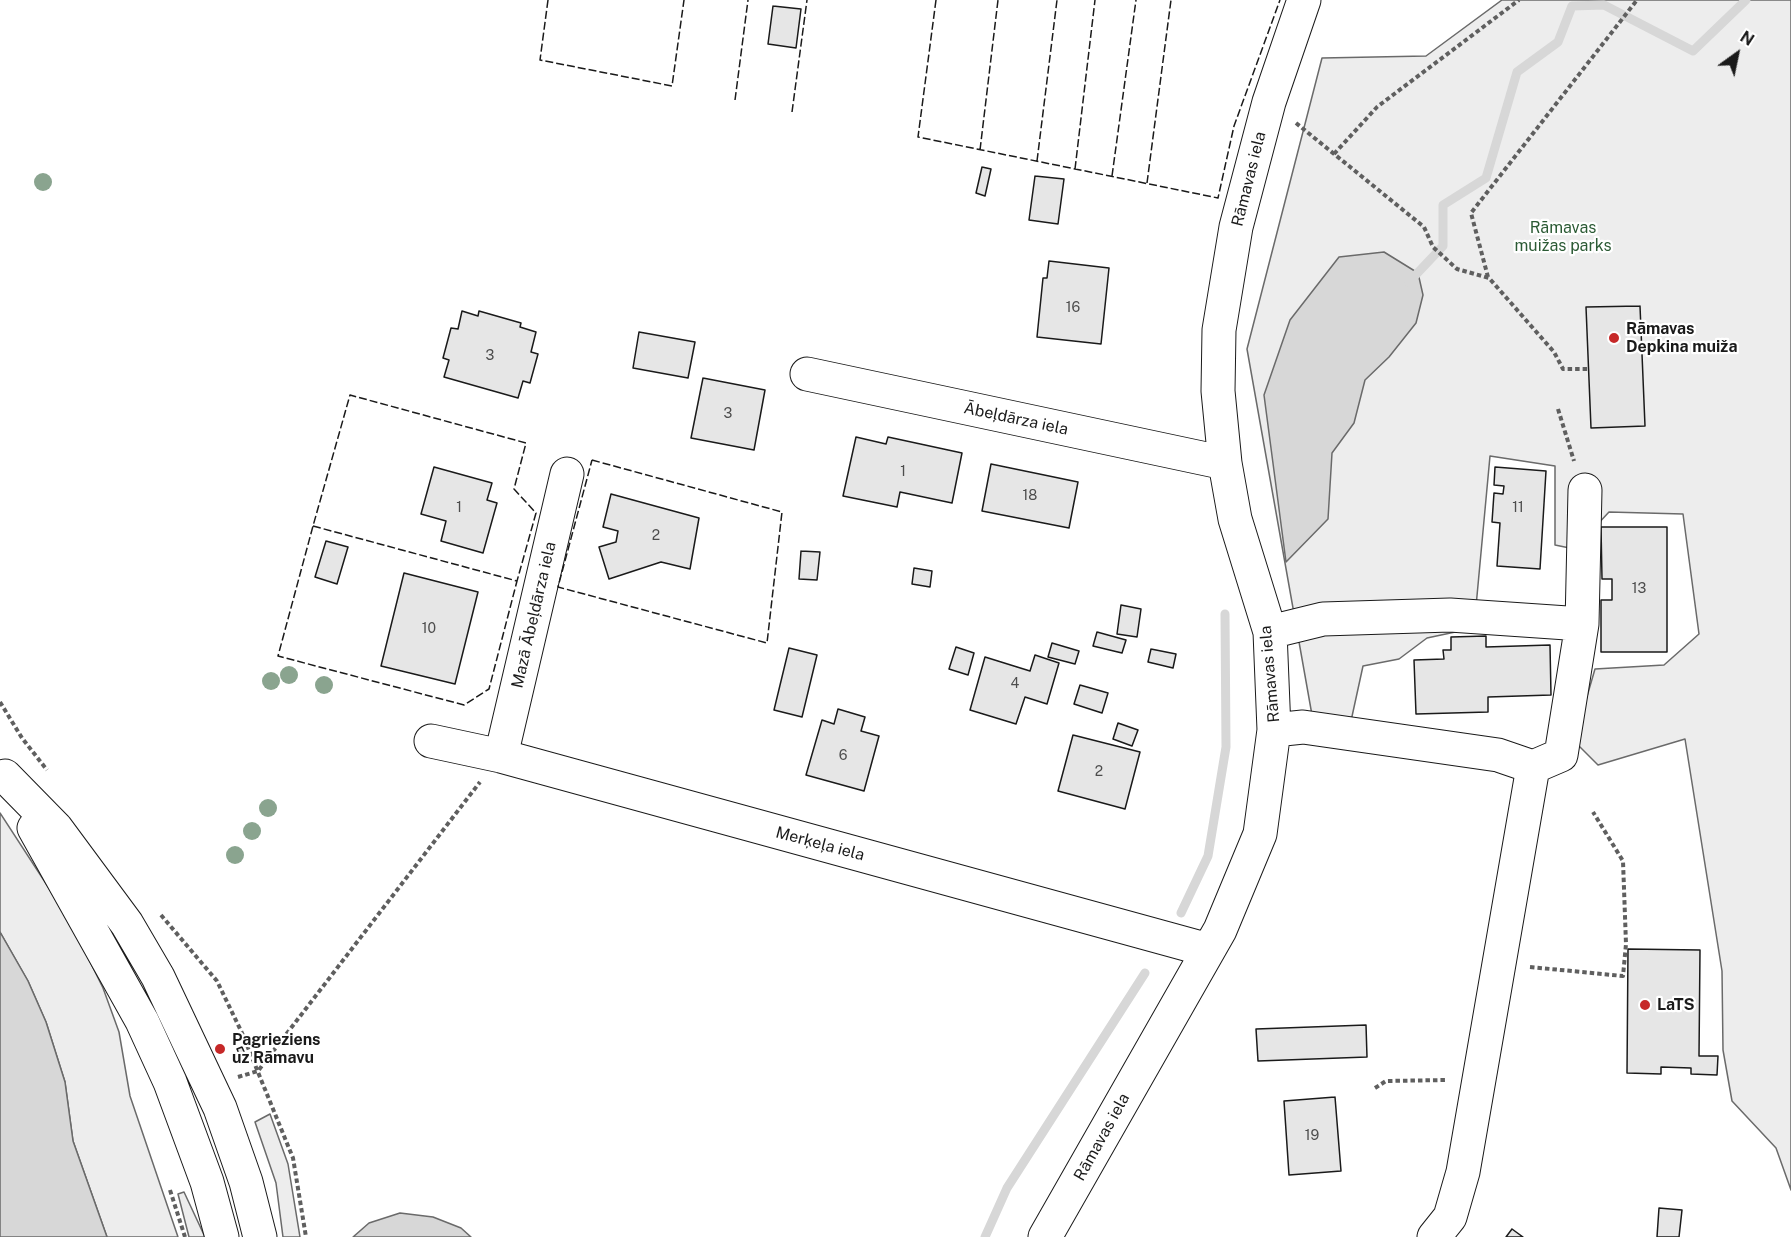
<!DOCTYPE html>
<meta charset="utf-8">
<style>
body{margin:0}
#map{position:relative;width:1791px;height:1237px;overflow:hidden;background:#fff;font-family:"Public Sans",sans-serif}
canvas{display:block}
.north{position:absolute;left:1707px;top:24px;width:60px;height:60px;-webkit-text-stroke:4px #fff;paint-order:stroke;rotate:33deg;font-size:16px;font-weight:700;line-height:24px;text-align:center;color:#1a1a1a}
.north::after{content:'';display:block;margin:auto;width:21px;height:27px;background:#1a1a1a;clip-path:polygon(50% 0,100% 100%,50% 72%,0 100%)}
</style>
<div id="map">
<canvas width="1791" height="1237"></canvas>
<div class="north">N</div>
</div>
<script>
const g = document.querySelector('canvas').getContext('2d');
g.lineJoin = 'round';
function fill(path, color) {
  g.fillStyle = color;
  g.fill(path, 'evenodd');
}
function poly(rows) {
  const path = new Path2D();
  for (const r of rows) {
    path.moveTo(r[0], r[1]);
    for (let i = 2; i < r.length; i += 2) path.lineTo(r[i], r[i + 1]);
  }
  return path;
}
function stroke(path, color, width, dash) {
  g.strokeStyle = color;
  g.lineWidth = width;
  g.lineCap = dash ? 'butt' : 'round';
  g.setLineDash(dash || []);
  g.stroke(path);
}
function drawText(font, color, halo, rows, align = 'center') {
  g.font = font + ' "Public Sans",sans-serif';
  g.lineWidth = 4.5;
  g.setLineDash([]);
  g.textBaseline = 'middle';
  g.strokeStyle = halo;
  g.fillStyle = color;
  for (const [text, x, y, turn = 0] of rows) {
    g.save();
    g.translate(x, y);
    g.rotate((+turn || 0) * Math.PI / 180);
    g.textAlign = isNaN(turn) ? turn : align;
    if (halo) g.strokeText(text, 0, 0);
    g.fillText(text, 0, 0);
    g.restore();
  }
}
const green = poly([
 [1502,0,1791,0,1791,1190,1776,1148,1732,1101,1723,1050,1722,971,1685,739,1598,765,1574,741,1595,669,1664,665,1699,634,1683,514,1609,512,1595,527,1594,553,1555,545,1555,466,1490,456,1474,628,1427,638,1399,659,1363,666,1351,721,1312,715,1247,349,1322,58,1426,56,1502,0],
 [0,813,69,919,103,988,119,1032,130,1096,178,1237,107,1237,73,1141,65,1082,46,1022,28,981,0,932,0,813],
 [270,1114,288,1164,300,1237,283,1237,276,1183,255,1122,270,1114],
 [184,1192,205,1237,189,1237,178,1194,184,1192]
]);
const water = poly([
 [1384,252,1418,273,1423,295,1416,323,1389,357,1365,380,1354,423,1332,453,1328,519,1286,562,1264,395,1290,320,1339,257,1384,252],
 [0,932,28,981,46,1022,65,1082,73,1141,107,1237,0,1237,0,932],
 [400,1213,433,1217,461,1228,471,1237,353,1237,369,1223,400,1213]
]);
const stream = poly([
 [1409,282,1443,246,1443,205,1486,178,1517,72,1558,42,1572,6,1604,5,1693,51,1746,0],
 [1181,913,1208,856,1226,747,1225,614],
 [985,1237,1007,1188,1145,973]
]);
const building = poly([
 [773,6,801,9,796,48,768,44,773,6],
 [982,167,991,169,985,196,976,193,982,167],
 [1035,176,1064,179,1058,224,1029,220,1035,176],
 [1049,261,1109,268,1101,344,1037,337,1043,278,1047,278,1049,261],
 [1640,306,1645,426,1591,428,1586,307,1640,306],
 [462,311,478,316,479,311,521,323,520,327,536,332,531,352,538,354,530,383,523,381,518,398,444,377,449,360,443,358,451,328,458,329,462,311],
 [639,332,695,342,688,378,633,368,639,332],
 [703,378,765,390,754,450,691,438,703,378],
 [856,437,886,444,888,437,962,453,952,503,900,492,897,507,843,496,856,437],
 [991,464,1078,482,1069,528,982,511,991,464],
 [434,467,492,483,487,500,497,503,483,553,441,541,446,521,421,514,434,467],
 [1495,467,1546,471,1540,569,1497,566,1500,523,1492,522,1494,493,1503,494,1504,486,1494,485,1495,467],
 [611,494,699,518,690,569,661,562,609,579,599,547,616,542,618,531,603,527,611,494],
 [1601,527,1667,527,1667,652,1601,652,1601,600,1612,600,1612,579,1602,579,1601,527],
 [326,541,348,547,337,584,315,577,326,541],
 [801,551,820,552,817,580,799,579,801,551],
 [914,568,932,571,930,587,912,584,914,568],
 [404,573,478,592,455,684,381,666,404,573],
 [1121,605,1141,609,1137,637,1117,634,1121,605],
 [1097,632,1126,640,1122,653,1093,646,1097,632],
 [1486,636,1486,647,1550,645,1551,695,1488,697,1488,712,1416,714,1414,660,1444,659,1443,650,1451,650,1451,637,1486,636],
 [1052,643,1079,651,1075,664,1048,657,1052,643],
 [956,647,974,653,968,675,949,669,956,647],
 [789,648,817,655,802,717,774,710,789,648],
 [1151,649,1176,654,1173,668,1148,662,1151,649],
 [1035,655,1059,663,1047,704,1025,697,1016,724,970,710,985,657,1030,671,1035,655],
 [1080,685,1108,693,1102,713,1074,704,1080,685],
 [838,709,865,717,861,731,879,736,864,791,806,775,822,720,834,724,838,709],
 [1118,723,1138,730,1132,746,1113,739,1118,723],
 [1073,735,1140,752,1125,809,1058,791,1073,735],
 [1628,949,1700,950,1699,1056,1718,1056,1717,1075,1691,1074,1691,1068,1661,1067,1661,1074,1627,1073,1628,949],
 [1366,1025,1367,1057,1258,1061,1256,1029,1366,1025],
 [242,1047,248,1061,243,1063,237,1049,242,1047],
 [1335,1097,1341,1171,1289,1175,1284,1101,1335,1097],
 [1659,1208,1682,1210,1679,1237,1657,1237,1659,1208],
 [1512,1229,1523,1237,1506,1237,1512,1229]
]);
const path = poly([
 [1296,123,1424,227,1433,247,1457,269,1489,278,1554,352,1563,369,1588,369],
 [1334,154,1377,107,1519,0],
 [1488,277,1471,213,1637,0],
 [1558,409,1574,461],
 [0,702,22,738,47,770],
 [161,915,217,981,242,1033,293,1158,306,1237],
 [1530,967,1623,976,1626,944,1623,861,1593,812],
 [238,1077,258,1071,480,782],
 [1375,1088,1386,1081,1447,1080],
 [170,1190,185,1237]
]);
const minor = poly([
 [807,374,1225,463],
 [1582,624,1585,490],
 [1270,632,1323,619,1450,615,1582,624,1561,755,1533,767,1463,1172,1450,1217,1434,1237],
 [1274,730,1303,727,1498,755,1533,767],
 [431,741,501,756,1208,950],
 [501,756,567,474],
 [1045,1237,1220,930,1260,834,1274,730,1270,632,1235,519,1225,463,1218,391,1219,330,1236,227,1269,102,1304,0]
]);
const major = poly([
 [5,776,56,828,127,924,158,977,220,1108,246,1182,260,1237],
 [34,828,142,1021,170,1082,207,1182,222,1237]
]);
const fence = poly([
 [548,0,540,60,672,86,684,0],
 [936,0,918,137,1218,198,1234,126,1280,0],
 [735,100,748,0],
 [792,112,807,0],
 [980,150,998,0],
 [1037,161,1057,0],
 [1075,169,1095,0],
 [1112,176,1136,0],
 [1147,183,1171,0],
 [592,460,782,512,767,643,558,587,592,460],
 [313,526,517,581,489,689,464,705,278,656,313,526,350,395,526,443,514,489,536,513,517,581]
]);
const trees = [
 [43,182],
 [289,675],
 [271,681],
 [324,685],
 [268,808],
 [252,831],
 [235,855]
];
const markers = [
 [1614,338,6,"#c62828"],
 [1645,1005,6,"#c62828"],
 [220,1049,6,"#c62828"]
];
const numberNames = [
 ["16",1073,308],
 ["3",490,356],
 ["3",728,414],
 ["1",903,472],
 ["18",1030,496],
 ["1",459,508],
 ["11",1518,508],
 ["2",656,536],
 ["13",1639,589],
 ["10",429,629],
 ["4",1015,684],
 ["6",843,756],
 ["2",1099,772],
 ["19",1312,1136]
];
const streetNames = [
 ["Rāmavas iela",1249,179,-76],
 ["Ābeļdārza iela",1016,419,12],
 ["Mazā Ābeļdārza iela",534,615,-77],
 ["Rāmavas iela",1270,674,-95],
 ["Merķeļa iela",820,844,15],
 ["Rāmavas iela",1102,1137,-61]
];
const parkNames = [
 ["Rāmavas",1563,228],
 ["muižas parks",1563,246]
];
const poiNames = [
 ["Rāmavas",1626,329],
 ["Depkina muiža",1626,347],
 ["LaTS",1657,1005],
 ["Pagrieziens",232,1040],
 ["uz Rāmavu",232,1058]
];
fill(green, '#ededed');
stroke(green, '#6a6a6a', 1.5);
fill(water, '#d7d7d7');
stroke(water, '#6a6a6a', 1.5);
stroke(stream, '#d7d7d7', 9);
fill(building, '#e6e6e6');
stroke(building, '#1a1a1a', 1.5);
stroke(minor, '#1a1a1a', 35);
stroke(major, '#1a1a1a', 35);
stroke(path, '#5f5f5f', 4, [4.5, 3]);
stroke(minor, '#fff', 33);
stroke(major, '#fff', 33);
stroke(fence, '#1a1a1a', 1.5, [8, 3]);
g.fillStyle = '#8aa48f';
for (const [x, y] of trees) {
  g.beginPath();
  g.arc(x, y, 9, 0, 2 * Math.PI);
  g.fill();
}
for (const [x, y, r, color] of markers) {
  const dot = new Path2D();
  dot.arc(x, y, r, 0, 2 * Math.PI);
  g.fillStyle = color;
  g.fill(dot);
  stroke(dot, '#fff', 2);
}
drawText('14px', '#4d4d4d', null, numberNames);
drawText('16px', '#1a1a1a', '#fff', streetNames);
drawText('16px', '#2b5a34', '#fff', parkNames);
drawText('bold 16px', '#1a1a1a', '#fff', poiNames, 'left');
</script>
